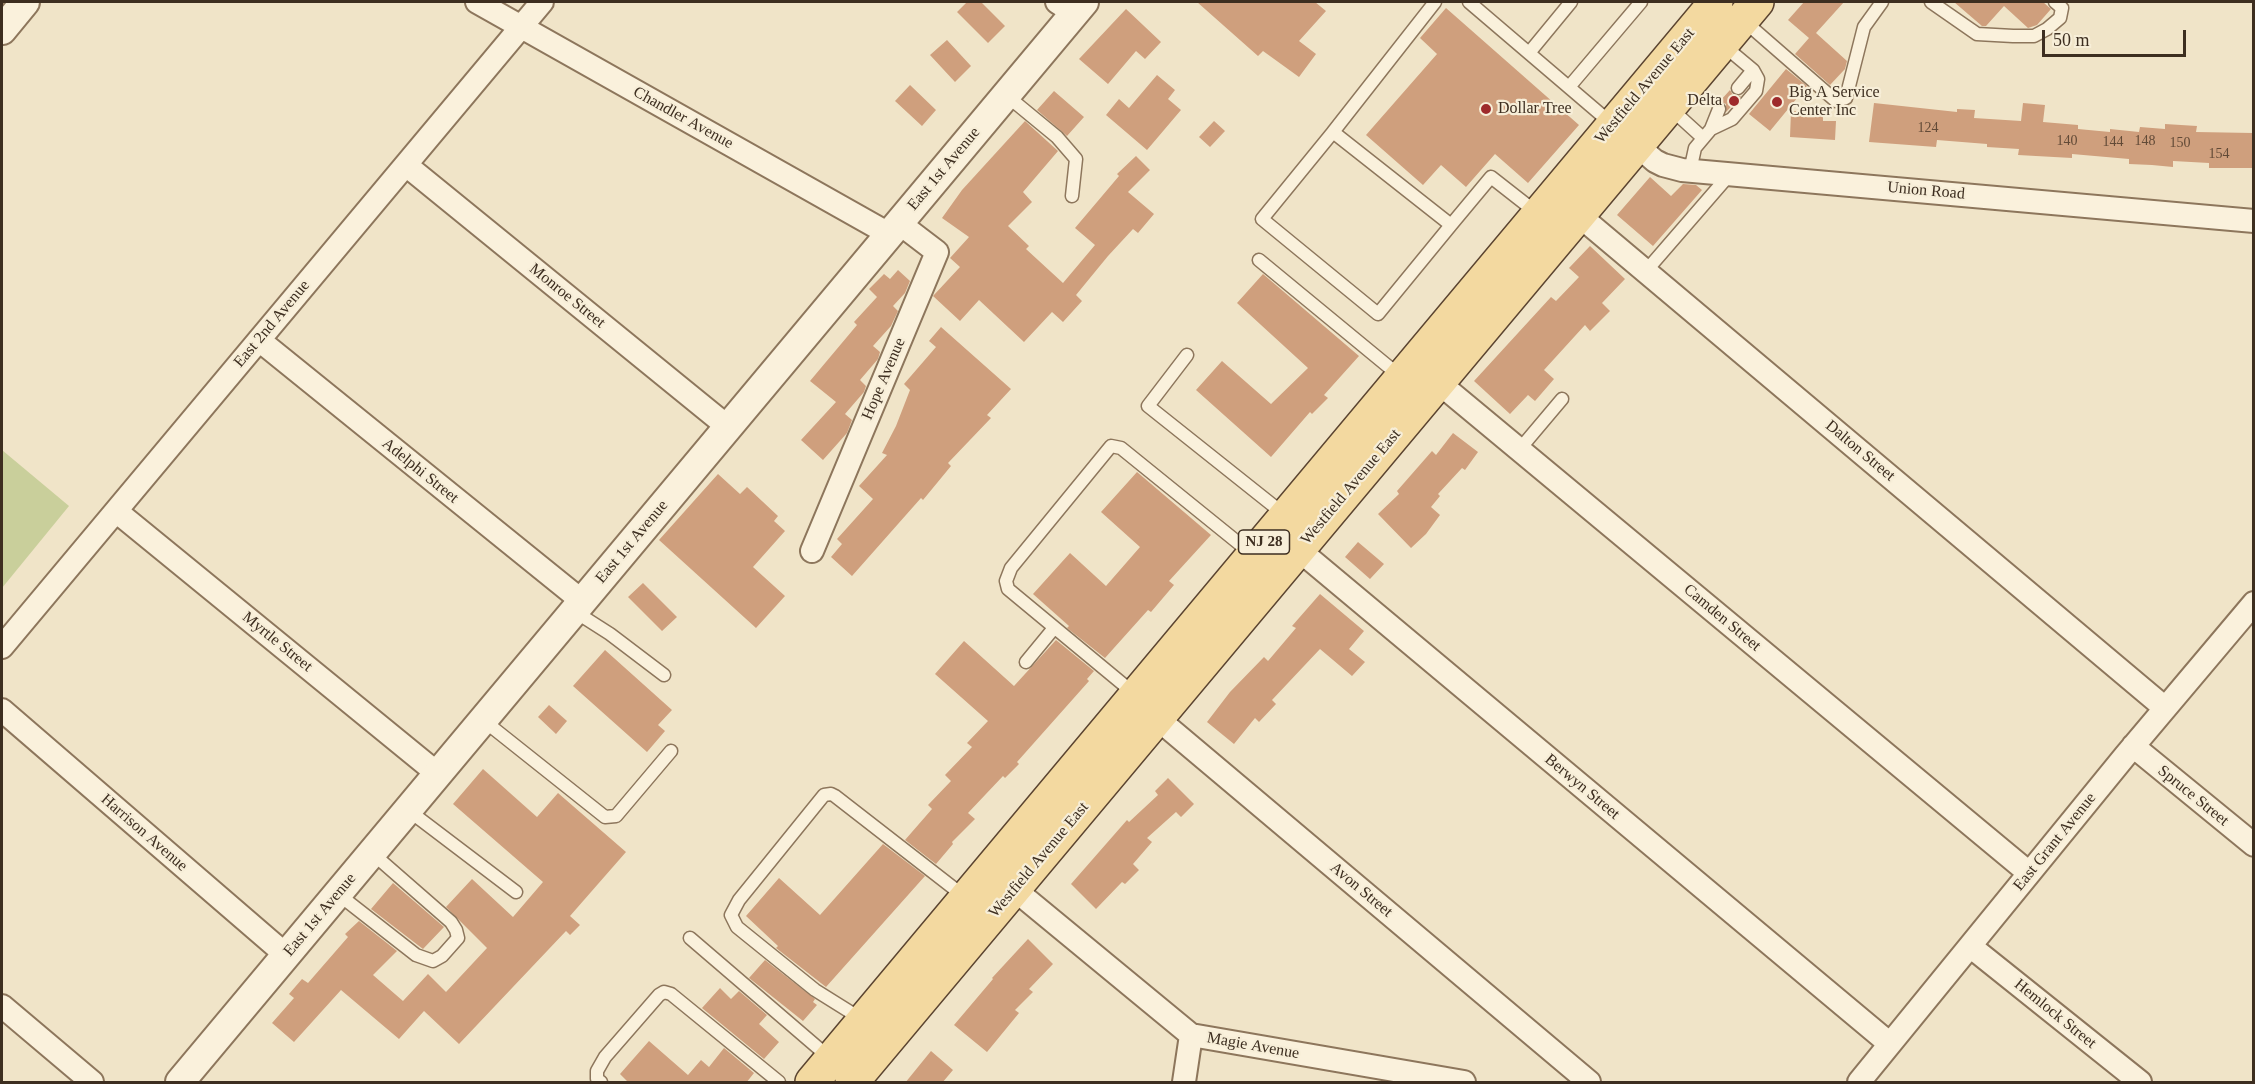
<!DOCTYPE html>
<style>
body{margin:0}
#map{position:relative;width:2255px;height:1084px;overflow:hidden;background:#f0e4c8;font-family:Georgia,serif}
canvas{display:block}
.frame{position:absolute;inset:0;border:3px solid #3d2e20;pointer-events:none}
.scale{position:absolute;left:2042px;top:30px;width:144px;height:27px;box-sizing:border-box;border:3px solid #3d2e20;border-top:0;padding-left:8px;font-size:18px;line-height:21px;white-space:nowrap;color:#3d2e20;-webkit-text-stroke:4px #f7eed8;paint-order:stroke}
</style>
<div id="map">
<canvas width="2255" height="1084"></canvas>
<div class="frame"></div>
<div class="scale">50 m</div>
</div>
<script>
const g = document.querySelector('canvas').getContext('2d');
g.lineJoin = 'round';
function fill(path, color) {
  g.fillStyle = color;
  g.fill(path, 'evenodd');
}
function poly(rows) {
  const path = new Path2D();
  for (const r of rows) {
    path.moveTo(r[0], r[1]);
    for (let i = 2; i < r.length; i += 2) path.lineTo(r[i], r[i + 1]);
  }
  return path;
}
function stroke(path, color, width, dash) {
  g.strokeStyle = color;
  g.lineWidth = width;
  g.lineCap = dash ? 'butt' : 'round';
  g.setLineDash(dash || []);
  g.stroke(path);
}
function drawText(font, color, halo, rows, align = 'center') {
  g.font = font + ' Georgia,serif';
  g.lineWidth = 4.5;
  g.setLineDash([]);
  g.textBaseline = 'middle';
  g.strokeStyle = halo;
  g.fillStyle = color;
  for (const [text, x, y, turn = 0] of rows) {
    g.save();
    g.translate(x, y);
    g.rotate((+turn || 0) * Math.PI / 180);
    g.textAlign = isNaN(turn) ? turn : align;
    if (halo) g.strokeText(text, 0, 0);
    g.fillText(text, 0, 0);
    g.restore();
  }
}
const green = poly([
 [2,450,69,506,2,588]
]);
const building = poly([
 [967,2,981,2,1005,26,988,43,957,12],
 [1197,2,1315,2,1326,11,1299,41,1316,54,1299,77,1263,51,1258,56],
 [1804,2,1844,2,1816,33,1847,61,1845,69,1830,85,1795,54,1809,38,1788,20],
 [1954,2,2043,2,2051,9,2037,25,2028,28,2004,6,1986,26,1982,26],
 [1446,8,1579,125,1528,183,1495,154,1466,187,1441,165,1423,185,1366,135,1437,54,1420,38],
 [1126,9,1161,42,1145,59,1136,51,1108,84,1079,59],
 [947,40,971,66,955,82,930,55],
 [1786,69,1807,86,1770,131,1749,114],
 [1157,75,1175,90,1168,99,1181,110,1147,150,1106,115,1119,99,1129,108],
 [910,85,936,110,922,126,895,101],
 [1730,90,1733,95,1741,96,1726,112,1726,104,1720,101],
 [1054,91,1084,117,1067,136,1037,110],
 [1874,103,1957,112,1957,109,1975,110,1974,118,2021,121,2023,103,2045,105,2043,122,2078,125,2078,129,2110,132,2110,129,2139,132,2140,127,2165,129,2165,124,2197,126,2196,132,2253,133,2253,168,2209,168,2209,163,2173,161,2173,167,2152,165,2129,164,2129,159,2072,154,2072,158,2018,155,2019,149,1987,147,1987,144,1937,140,1936,147,1869,142],
 [1791,111,1823,113,1823,121,1836,121,1835,140,1790,137],
 [1025,121,1058,151,1023,192,1032,202,1008,226,1029,246,1026,249,1063,283,1095,245,1075,228,1119,176,1117,174,1136,156,1150,170,1128,192,1154,214,1138,233,1133,229,1108,256,1076,295,1082,301,1063,322,1052,312,1024,342,979,300,960,321,933,296,960,267,950,258,969,237,942,218,962,190],
 [1214,121,1225,131,1210,147,1199,137],
 [1650,177,1671,196,1683,184,1696,185,1702,190,1653,246,1617,215],
 [1590,246,1625,279,1602,303,1610,311,1590,331,1585,325,1544,370,1554,379,1535,401,1528,395,1510,414,1474,381,1551,297,1556,301,1579,277,1569,268],
 [898,270,910,281,905,293,893,306,898,311,891,326,873,346,880,352,878,359,860,380,866,386,864,392,845,414,852,420,847,433,823,460,801,440,836,402,810,381,857,325,854,322,877,297,869,289,884,274,890,279],
 [1263,274,1359,356,1324,395,1328,398,1312,414,1310,412,1271,457,1196,390,1222,361,1271,404,1308,368,1237,303],
 [941,327,1011,389,987,415,991,418,948,463,951,466,923,500,921,498,852,576,831,557,842,544,837,539,873,499,859,486,887,455,882,453,896,426,910,390,904,384,936,347,929,341],
 [1453,433,1478,452,1465,470,1462,468,1438,494,1440,496,1431,507,1440,515,1426,534,1411,548,1378,514,1399,494,1397,491,1432,451,1436,455],
 [1137,472,1211,535,1169,581,1174,585,1151,612,1148,610,1105,658,1067,628,1069,626,1033,594,1070,553,1106,586,1140,547,1101,512],
 [718,474,740,494,747,487,778,516,774,521,785,531,753,567,785,596,756,628,659,540],
 [1358,542,1384,564,1370,579,1345,557],
 [643,583,677,617,662,631,628,597],
 [1320,594,1364,631,1349,649,1365,662,1352,676,1320,649,1272,700,1276,704,1259,722,1255,718,1234,744,1207,722,1230,692,1264,657,1268,661,1296,628,1292,626],
 [1056,640,1094,671,1087,679,1089,681,1017,762,1019,764,1005,778,1003,776,968,813,975,819,952,842,953,844,936,864,905,840,932,809,928,805,951,781,945,775,972,747,967,743,988,721,935,674,964,641,1014,686],
 [605,650,672,710,658,725,665,731,647,752,573,686],
 [549,705,567,721,556,734,538,717],
 [483,769,537,817,558,793,626,852,570,916,580,925,570,935,566,931,459,1044,424,1011,399,1039,341,990,294,1042,272,1023,294,998,289,994,302,979,308,983,348,937,345,934,359,921,397,951,373,975,403,1001,428,974,446,992,487,948,446,907,472,879,513,917,543,882,453,804],
 [1168,778,1194,804,1181,817,1176,812,1147,838,1152,842,1133,864,1139,870,1125,884,1122,882,1096,909,1071,884,1127,820,1129,822,1158,795,1155,791],
 [883,844,925,876,826,987,776,948,778,946,746,916,779,878,820,915],
 [393,883,444,927,423,949,371,909],
 [1028,939,1053,964,1029,989,1033,992,1015,1010,1019,1013,987,1052,954,1025,993,979,992,978],
 [765,960,815,999,813,1002,817,1005,803,1021,749,978],
 [720,988,731,999,739,991,767,1015,759,1024,779,1042,764,1059,702,1008],
 [649,1041,688,1075,701,1060,709,1067,724,1048,754,1073,746,1083,629,1083,620,1074],
 [931,1051,953,1070,942,1083,905,1083]
]);
const service = poly([
 [1469,2,1612,124],
 [1931,2,1977,34,2013,36,2034,36,2047,29,2060,18,2062,8,2055,2],
 [1743,20,1836,101,1846,98,1864,27,1882,2],
 [1529,53,1571,2],
 [1569,87,1641,2],
 [1738,88,1753,70],
 [1006,95,1057,137,1076,159,1072,196],
 [1670,108,1703,138],
 [1711,129,1719,109],
 [1333,132,1435,2],
 [1690,171,1695,148,1711,129,1732,119,1756,91,1758,79,1753,70,1723,45],
 [1451,225,1378,314,1262,219,1333,132,1451,225,1491,177,1537,213],
 [1259,260,1401,377],
 [1646,271,1730,174],
 [1187,355,1148,406,1285,515],
 [1519,450,1562,399],
 [574,611,610,634,664,675],
 [1026,662,1054,628],
 [1136,695,1008,589,1006,581,1011,568,1111,446,1121,448,1252,554],
 [483,720,605,817,616,816,671,751],
 [408,810,516,892],
 [338,894,416,955,433,961,442,956,458,938,456,930,451,922,372,853],
 [690,938,831,1059],
 [863,1020,815,990,737,927,731,915,739,900,824,795,831,794,835,796,965,897],
 [601,1082,597,1079,597,1071,605,1057,659,995,664,992,671,994,779,1082]
]);
const minor = poly([
 [477,2,889,234],
 [1057,2,1074,13],
 [1626,136,1655,161,1663,165,1682,170,2254,221],
 [406,165,728,427],
 [1569,207,2165,708],
 [259,340,582,601],
 [1427,373,2029,873],
 [116,511,438,774],
 [1287,540,1890,1044],
 [812,551,937,252,899,223],
 [2,647,542,2],
 [1146,709,1589,1082],
 [2,710,286,955],
 [2133,746,2254,845],
 [1003,880,1191,1035,1464,1082],
 [1970,946,2140,1082],
 [2,1006,92,1082],
 [1184,1082,1191,1035],
 [1859,1082,2125,756,2254,603]
]);
const tertiary = poly([
 [2,30,25,2],
 [180,1082,1084,2]
]);
const primary = poly([
 [812,1082,1716,2],
 [852,1082,1757,2]
]);
const markers = [
 [1734,101,6,"#9e2a2b"],
 [1777,102,6,"#9e2a2b"],
 [1486,109,6,"#9e2a2b"]
];
const numberNames = [
 ["124",1928,128],
 ["140",2067,141],
 ["148",2145,141],
 ["144",2113,142],
 ["150",2180,143],
 ["154",2219,154]
];
const shields = [
 [1264,542,51]
];
const shieldNames = [
 ["NJ 28",1264,542]
];
const streetNames = [
 ["Westfield Avenue East",1645,86,-50],
 ["Chandler Avenue",683,118,29],
 ["East 1st Avenue",944,169,-50],
 ["Union Road",1926,191,5],
 ["Monroe Street",567,296,39],
 ["East 2nd Avenue",272,324,-50],
 ["Hope Avenue",884,379,-67],
 ["Dalton Street",1860,451,40],
 ["Adelphi Street",420,471,39],
 ["Westfield Avenue East",1351,487,-50],
 ["East 1st Avenue",632,542,-50],
 ["Camden Street",1722,618,40],
 ["Myrtle Street",277,642,39],
 ["Berwyn Street",1582,787,40],
 ["Spruce Street",2193,796,39],
 ["Harrison Avenue",144,833,41],
 ["East Grant Avenue",2055,842,-51],
 ["Westfield Avenue East",1039,860,-50],
 ["Avon Street",1361,890,40],
 ["East 1st Avenue",320,915,-50],
 ["Hemlock Street",2055,1014,39],
 ["Magie Avenue",1253,1046,10]
];
const poiNames = [
 ["Big A Service",1789,93],
 ["Center Inc",1789,111],
 ["Delta",1722,101,"right"],
 ["Dollar Tree",1498,109]
];
fill(green, '#c9cf9b');
fill(building, '#cf9f7d');
stroke(service, '#8d765c', 15);
stroke(minor, '#8d765c', 26);
stroke(tertiary, '#8d765c', 32);
stroke(primary, '#5b4430', 36);
stroke(service, '#faf1dc', 12);
stroke(minor, '#faf1dc', 22);
stroke(tertiary, '#faf1dc', 28);
stroke(primary, '#f3d9a0', 33);
for (const [x, y, r, color] of markers) {
  const dot = new Path2D();
  dot.arc(x, y, r, 0, 2 * Math.PI);
  g.fillStyle = color;
  g.fill(dot);
  stroke(dot, '#f7eed8', 2);
}
drawText('14px', '#624a37', null, numberNames);
for (const [x, y, w] of shields) {
  const box = new Path2D();
  box.roundRect(x - w / 2, y - 12, w, 24, 4.5);
  g.fillStyle = '#f7eed8';
  g.fill(box);
  stroke(box, '#3d2e20', 1.5);
}
drawText('bold 15px', '#3d2e20', null, shieldNames);
drawText('16px', '#3d2e20', '#f7eed8', streetNames);
drawText('16px', '#3d2e20', '#f7eed8', poiNames, 'left');
</script>
